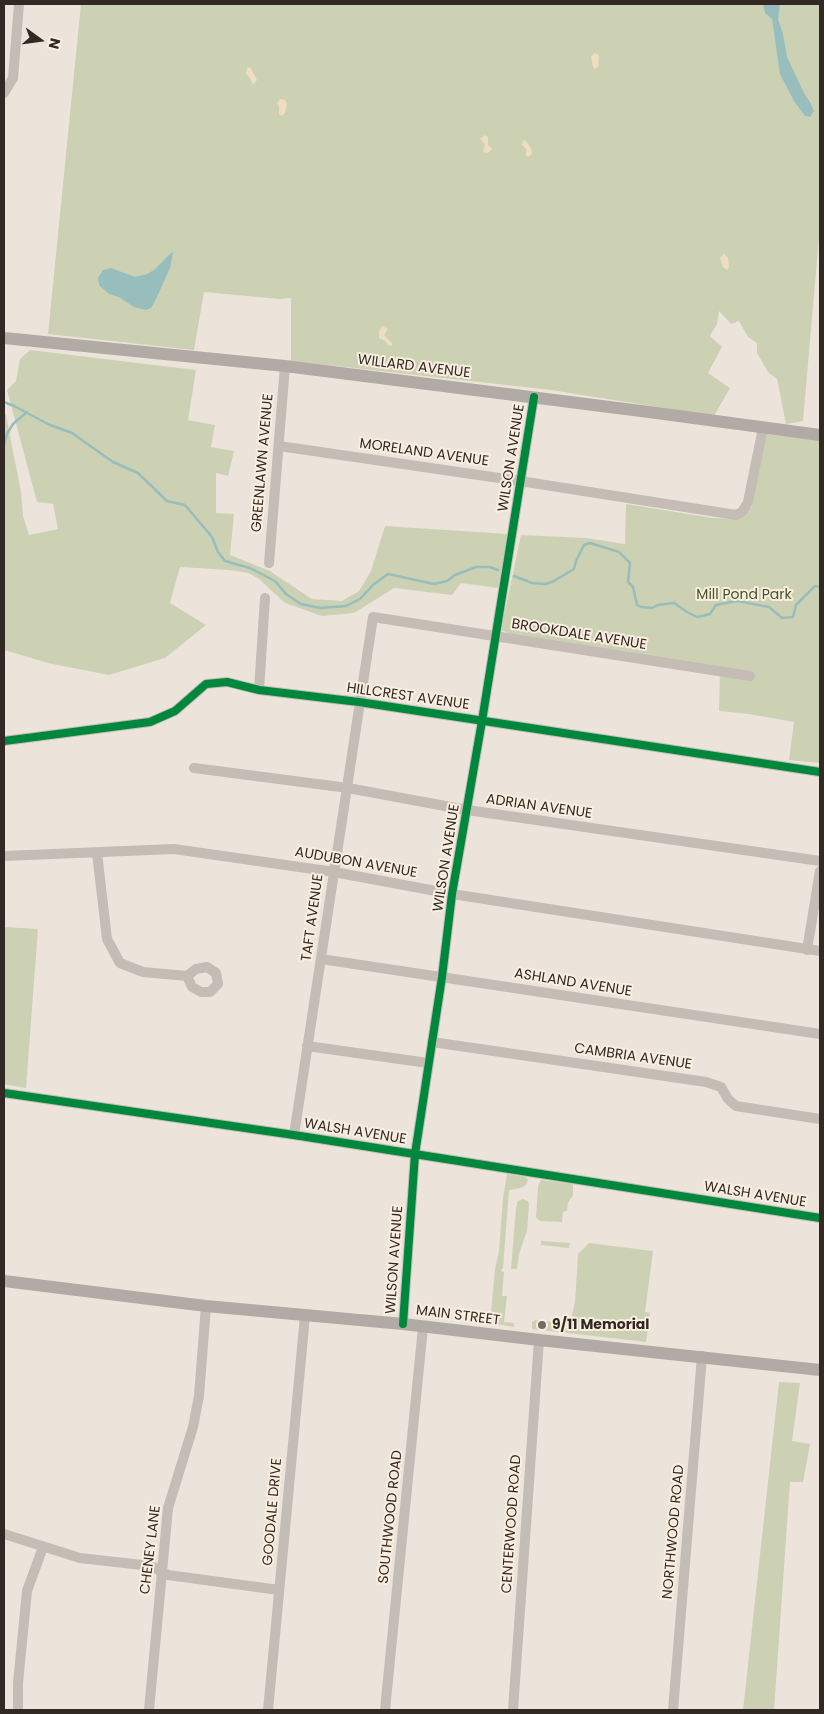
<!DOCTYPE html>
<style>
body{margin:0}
#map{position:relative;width:824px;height:1714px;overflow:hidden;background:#ece4db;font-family:Poppins,sans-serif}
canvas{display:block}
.frame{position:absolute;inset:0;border:5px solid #332924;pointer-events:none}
.north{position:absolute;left:15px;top:15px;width:50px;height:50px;-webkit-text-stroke:4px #faeee1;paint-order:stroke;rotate:104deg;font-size:14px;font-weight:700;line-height:20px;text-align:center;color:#332924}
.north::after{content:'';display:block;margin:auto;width:18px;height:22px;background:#332924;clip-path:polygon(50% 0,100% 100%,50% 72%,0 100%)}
</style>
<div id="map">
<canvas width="824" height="1714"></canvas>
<div class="frame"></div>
<div class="north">N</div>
</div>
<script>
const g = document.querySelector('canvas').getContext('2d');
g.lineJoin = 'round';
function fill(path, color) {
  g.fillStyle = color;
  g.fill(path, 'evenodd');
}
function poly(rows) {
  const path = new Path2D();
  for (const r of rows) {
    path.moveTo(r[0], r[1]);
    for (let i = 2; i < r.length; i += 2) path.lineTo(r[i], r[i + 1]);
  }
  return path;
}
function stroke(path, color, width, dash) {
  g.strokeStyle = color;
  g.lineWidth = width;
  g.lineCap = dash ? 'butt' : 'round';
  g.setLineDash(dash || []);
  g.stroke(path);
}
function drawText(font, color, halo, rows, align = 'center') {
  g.font = font + ' Poppins,sans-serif';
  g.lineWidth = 4;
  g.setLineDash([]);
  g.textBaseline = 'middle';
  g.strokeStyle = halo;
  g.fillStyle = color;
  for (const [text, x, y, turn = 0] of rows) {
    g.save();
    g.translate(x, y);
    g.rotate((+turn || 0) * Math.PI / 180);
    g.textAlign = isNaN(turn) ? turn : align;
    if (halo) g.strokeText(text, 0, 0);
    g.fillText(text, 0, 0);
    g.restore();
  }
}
const green = poly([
 [81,4,820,4,820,226,803,421,786,424,777,379,768,372,757,353,757,343,748,337,739,321,731,324,719,311,717,324,710,336,722,347,708,373,730,388,714,416,551,390,291,361,291,298,279,299,204,292,194,350,48,334],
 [30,350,196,370,188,420,215,425,211,447,234,451,228,476,216,473,216,513,234,514,230,555,270,571,312,599,342,601,359,591,371,571,385,526,508,534,498,588,461,583,452,595,394,588,354,613,322,616,285,603,259,579,249,573,229,570,180,567,170,603,206,625,165,658,109,675,48,663,4,650,4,412,6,415,21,492,23,516,29,535,58,529,53,504,37,502,7,390,16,381,20,359],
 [766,434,820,440,820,763,789,760,794,722,749,714,719,711,720,669,516,636,501,630,521,535,586,538,625,544,626,504,713,518,739,519,752,506],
 [4,927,38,929,26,1088,4,1084],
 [507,1174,526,1177,528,1180,526,1185,521,1188,509,1190,503,1268,501,1271,504,1272,502,1296,507,1296,504,1322,514,1323,514,1327,490,1323,495,1269,499,1251,503,1198],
 [541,1180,573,1184,573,1195,568,1203,567,1211,563,1212,562,1222,540,1221,536,1218,538,1186],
 [523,1199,528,1201,529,1205,527,1231,519,1254,517,1269,511,1269,516,1208,518,1201],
 [541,1241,542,1241,570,1243,569,1248,541,1245],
 [589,1243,653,1251,645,1312,650,1313,646,1342,532,1329,532,1322,535,1320,563,1323,564,1328,569,1329,575,1302,578,1254],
 [779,1382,800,1383,792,1441,810,1444,803,1482,790,1482,774,1710,743,1710]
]);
const sand = poly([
 [594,53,598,54,599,57,598,67,595,69,593,67,591,57],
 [250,67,257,80,254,84,252,83,250,78,246,74,247,68],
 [280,99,285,100,287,104,285,113,282,116,279,114,279,107,277,103],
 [485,135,488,137,488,145,492,149,488,153,483,152,485,144,480,139],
 [523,140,526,141,531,148,532,154,528,157,526,155,526,149,522,145],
 [724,253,728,258,729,267,727,270,723,267,720,258],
 [382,326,388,329,384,335,392,343,392,346,388,345,385,341,379,338,379,331]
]);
const water = poly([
 [763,4,780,4,778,19,783,34,787,57,804,93,810,102,814,111,810,117,805,116,794,101,780,74,772,19,765,13],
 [172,252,173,253,170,268,156,299,151,308,146,310,134,307,119,297,109,294,99,285,98,278,103,270,111,268,135,277,147,274,154,270]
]);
const stream = poly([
 [4,402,14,406,50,425,72,433,113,462,138,473,167,501,185,505,212,537,218,552,225,561,250,568,275,581,286,594,301,604,320,608,346,606,360,599,373,585,388,574,434,584,447,581,455,575,476,567,490,567,498,570],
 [4,445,7,434,13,424,27,412],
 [514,576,532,583,546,584,554,581,574,569,576,561,584,545,590,543,619,552,630,563,628,582,633,587,637,605,641,607,652,608,658,605,674,603,687,612,697,617,710,614,716,605,737,601,769,607,782,618,793,617,796,605,815,586,820,587]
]);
const minor = poly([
 [4,93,13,78,19,4],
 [279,446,520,481,736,515,742,512,748,502,763,428],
 [269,563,285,366],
 [259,690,265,598],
 [4,741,150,722,175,711,206,684,227,682,259,690,359,702,820,772],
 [194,768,348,788,467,810,820,861],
 [97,853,107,939,120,963,143,972,187,976,196,969,207,967,216,973,218,984,210,992,201,992,192,987,187,976],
 [4,856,174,849,334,872,452,894,820,951],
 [807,950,820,871],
 [321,959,820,1034],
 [432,1042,706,1082,721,1087,728,1099,736,1106,820,1119],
 [307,1046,428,1063],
 [4,1093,294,1135,820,1218],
 [294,1135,373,617,750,676],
 [403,1324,415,1154,442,977,452,894,482,721,534,397],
 [4,1534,80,1558,151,1566,168,1575,279,1590],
 [18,1710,18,1683,27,1591,43,1547],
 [149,1710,168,1508,193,1427,199,1396,206,1306],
 [268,1710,305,1316],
 [385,1710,423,1327],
 [513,1710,539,1340],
 [673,1710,702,1356]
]);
const major = poly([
 [4,338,285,366,649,412,820,435],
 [4,1281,206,1306,403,1324,539,1340,820,1370]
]);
const cycleway = poly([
 [4,741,150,722,175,711,206,684,227,682,259,690,359,702,820,772],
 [4,1093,294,1135,820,1218],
 [403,1324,415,1154,442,977,452,894,482,721,534,397]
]);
const markers = [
 [542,1325,5,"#746a64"]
];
const streetNames = [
 ["WILLARD AVENUE",414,367,7],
 ["MORELAND AVENUE",424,453,8],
 ["WILSON AVENUE",512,458,-81],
 ["GREENLAWN AVENUE",263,463,-85],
 ["BROOKDALE AVENUE",579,635,9],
 ["HILLCREST AVENUE",408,697,8],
 ["ADRIAN AVENUE",539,807,8],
 ["WILSON AVENUE",447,858,-81],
 ["AUDUBON AVENUE",356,863,10],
 ["TAFT AVENUE",313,918,-82],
 ["ASHLAND AVENUE",573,983,9],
 ["CAMBRIA AVENUE",633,1057,8],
 ["WALSH AVENUE",355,1132,9],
 ["WALSH AVENUE",755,1195,9],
 ["WILSON AVENUE",395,1260,-86],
 ["MAIN STREET",458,1316,7],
 ["GOODALE DRIVE",273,1512,-85],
 ["SOUTHWOOD ROAD",391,1517,-84],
 ["CENTERWOOD ROAD",512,1524,-86],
 ["NORTHWOOD ROAD",674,1532,-85],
 ["CHENEY LANE",151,1550,-83]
];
const parkNames = [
 ["Mill Pond Park",744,595]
];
const poiNames = [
 ["9/11 Memorial",552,1325]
];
fill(green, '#ccd1b4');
fill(sand, '#eeddbf');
fill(water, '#97bebd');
stroke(stream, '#97bebd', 2.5);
stroke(minor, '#c4bcb5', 10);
stroke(major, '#b2aaa4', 12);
stroke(cycleway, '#00873e', 8);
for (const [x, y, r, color] of markers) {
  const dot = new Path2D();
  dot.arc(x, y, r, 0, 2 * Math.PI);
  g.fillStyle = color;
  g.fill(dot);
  stroke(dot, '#faeee1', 2);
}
drawText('14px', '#332924', '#faeee1', streetNames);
drawText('14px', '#435327', '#faeee1', parkNames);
drawText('bold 14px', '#332924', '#faeee1', poiNames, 'left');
</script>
